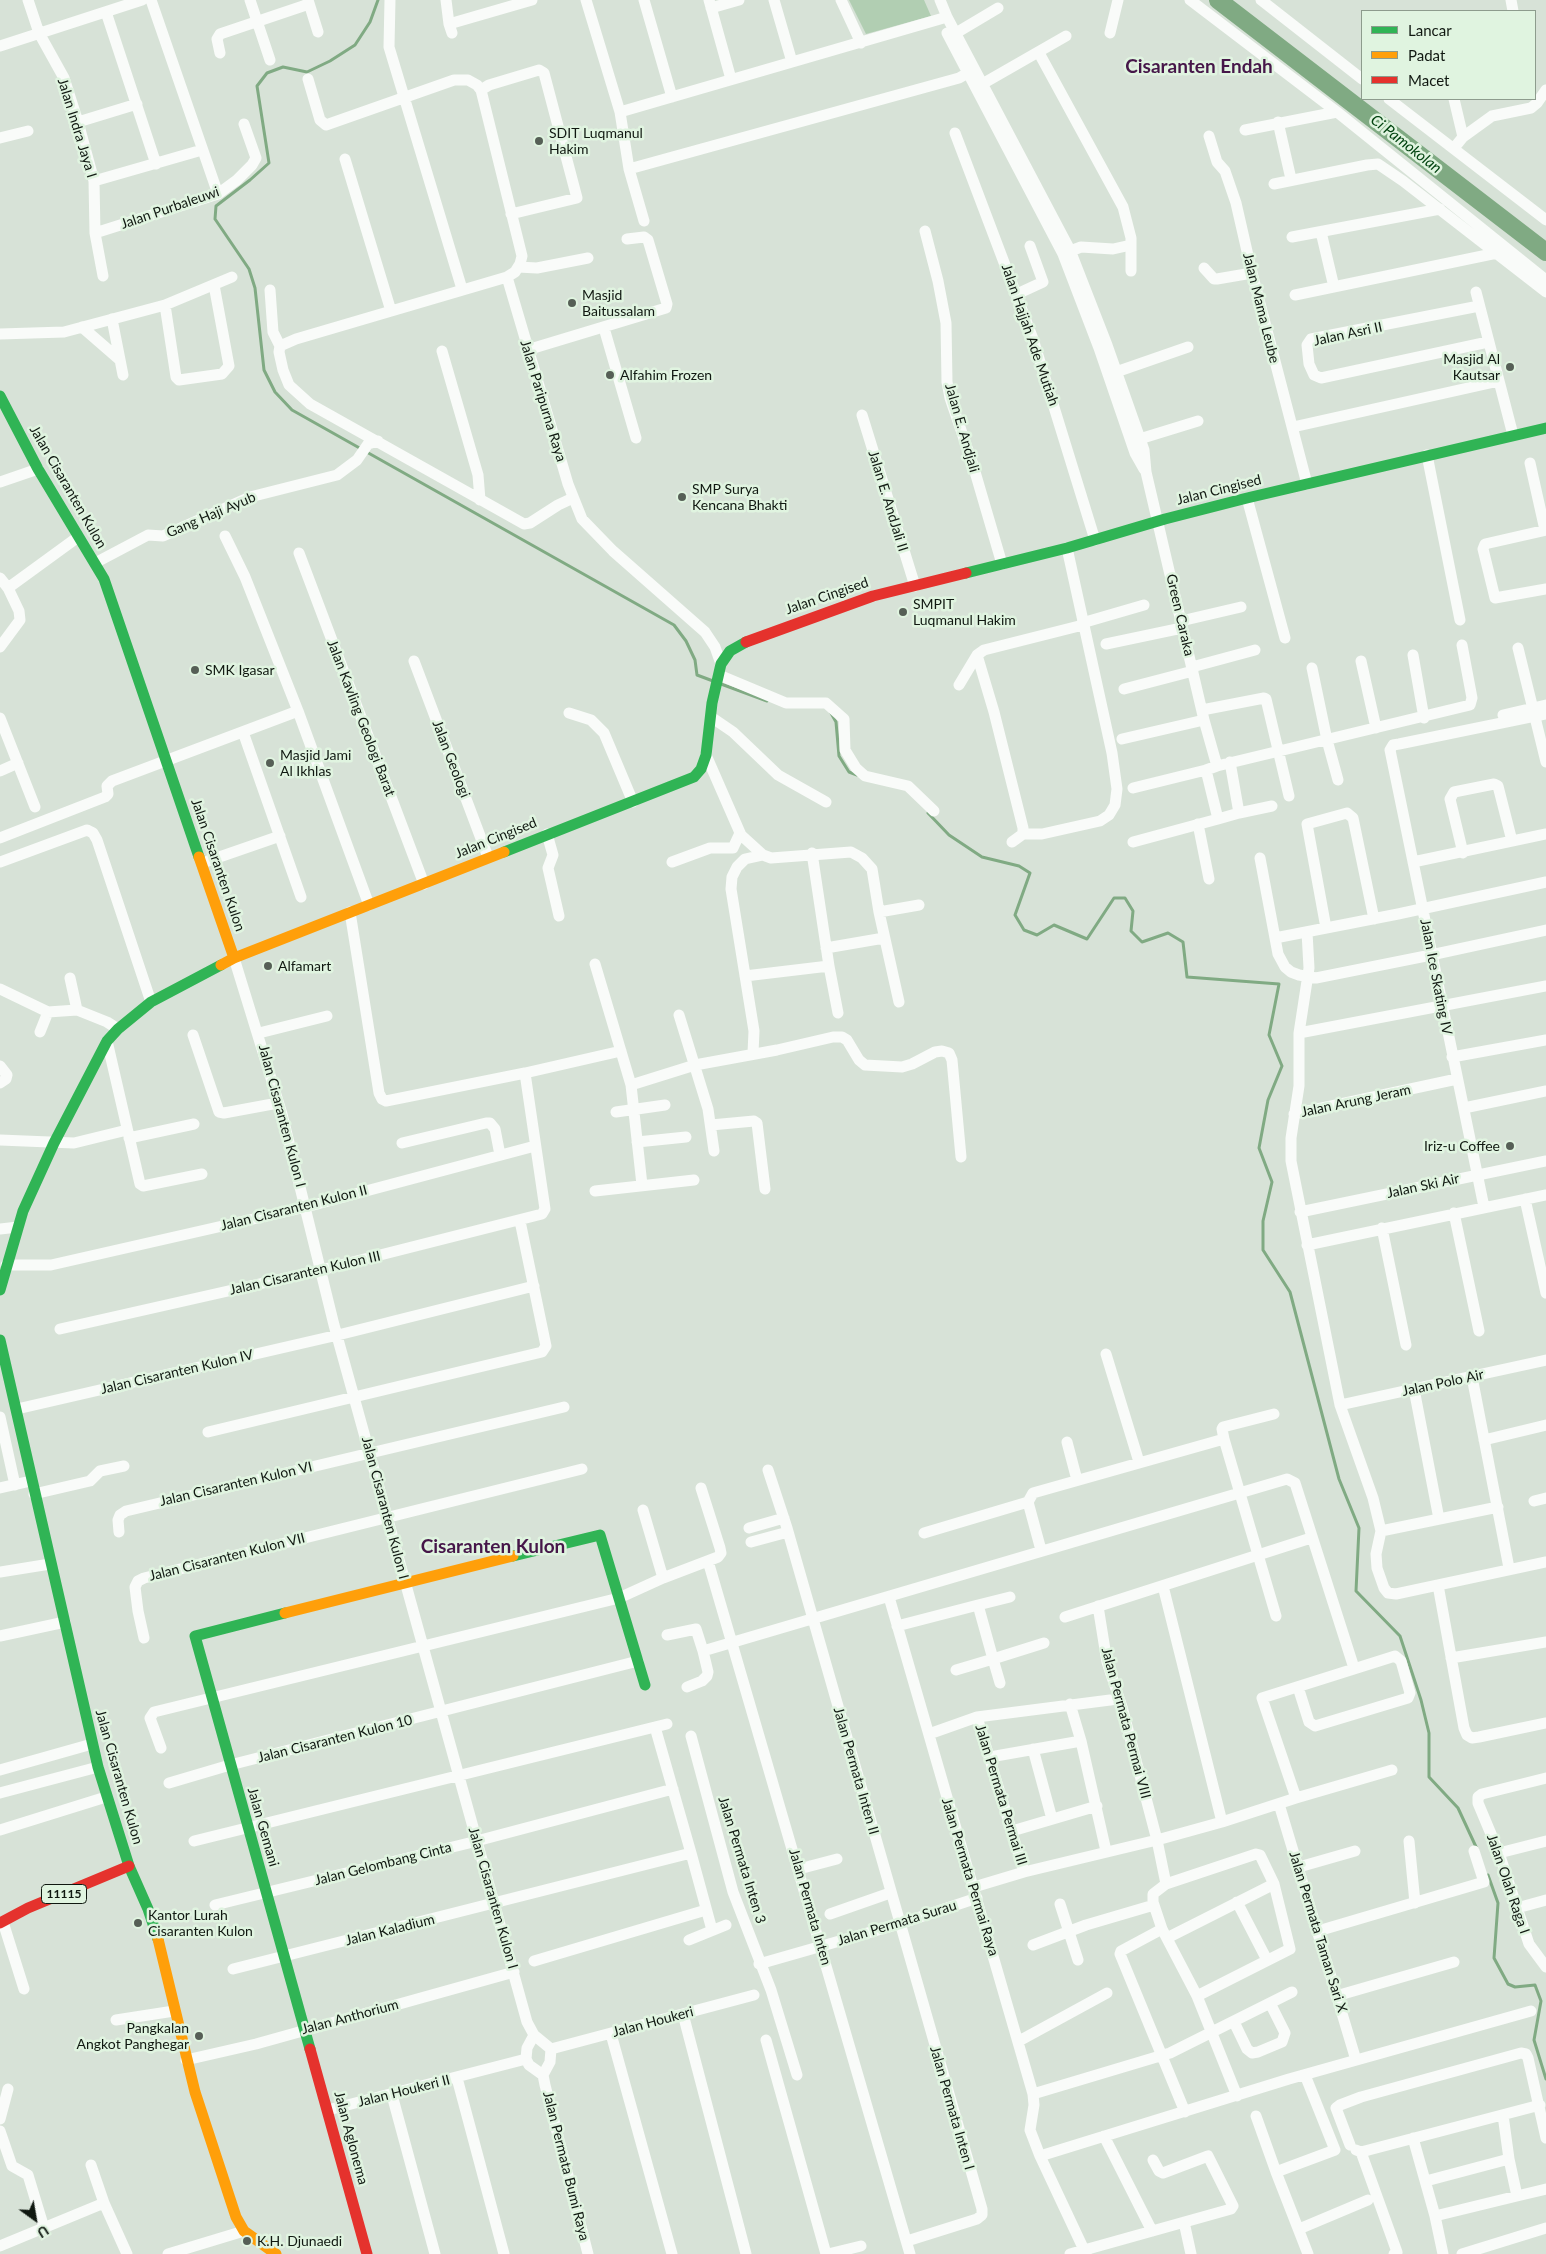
<!DOCTYPE html>
<style>
body{margin:0}
#map{position:relative;width:1546px;height:2254px;overflow:hidden;background:#d7e2d7;font-family:Lato,sans-serif}
canvas{display:block}
.legend{position:absolute;left:1361px;top:10px;width:175px;height:90px;box-sizing:border-box;background:#e0f4e0;border:1px solid #8d9c8d;margin:0;padding:6px 9px;list-style:none;font-size:15px;color:#101811}
.legend li{display:flex;align-items:center;gap:10px;height:25px}
.legend b{width:25px;border:1px solid #8d9c8d}
.north{position:absolute;left:10px;top:2194px;width:50px;height:50px;-webkit-text-stroke:4px #e0f4e0;paint-order:stroke;rotate:148deg;font-size:14px;font-weight:700;line-height:20px;text-align:center;color:#101811}
.north::after{content:'';display:block;margin:auto;width:18px;height:22px;background:#101811;clip-path:polygon(50% 0,100% 100%,50% 72%,0 100%)}
</style>
<div id="map">
<canvas width="1546" height="2254"></canvas>
<ul class="legend">
<li><b style="height:6px;background:#30b455"></b>Lancar</li>
<li><b style="height:6px;background:#ff9f0a"></b>Padat</li>
<li><b style="height:6px;background:#e5322d"></b>Macet</li>
</ul>
<div class="north">U</div>
</div>
<script>
const g = document.querySelector('canvas').getContext('2d');
g.lineJoin = 'round';
function fill(path, color) {
  g.fillStyle = color;
  g.fill(path, 'evenodd');
}
function poly(rows) {
  const path = new Path2D();
  for (const r of rows) {
    path.moveTo(r[0], r[1]);
    for (let i = 2; i < r.length; i += 2) path.lineTo(r[i], r[i + 1]);
  }
  return path;
}
function stroke(path, color, width, dash) {
  g.strokeStyle = color;
  g.lineWidth = width;
  g.lineCap = dash ? 'butt' : 'round';
  g.setLineDash(dash || []);
  g.stroke(path);
}
function drawText(font, color, halo, rows, align = 'center') {
  g.font = font + ' Lato,sans-serif';
  g.lineWidth = 5;
  g.setLineDash([]);
  g.textBaseline = 'middle';
  g.strokeStyle = halo;
  g.fillStyle = color;
  for (const [text, x, y, turn = 0] of rows) {
    g.save();
    g.translate(x, y);
    g.rotate((+turn || 0) * Math.PI / 180);
    g.textAlign = isNaN(turn) ? turn : align;
    if (halo) g.strokeText(text, 0, 0);
    g.fillText(text, 0, 0);
    g.restore();
  }
}
const green = poly([
 [849,0,924,0,931,16,866,34]
]);
const stream = poly([
 [378,0,370,22,355,45,330,61,307,72,283,67,267,73,257,86,269,163,250,180,216,206,215,219,249,269,255,288,264,370,275,392,292,410,674,625,686,641,695,660,697,675,713,681],
 [721,684,767,701],
 [831,713,836,722,839,756,849,772,857,775],
 [928,813,949,835,982,857,1019,866,1030,873,1015,915,1024,930,1037,935,1054,925,1087,939,1114,898,1125,898,1133,911,1131,931,1142,942,1168,933,1183,942,1187,977,1279,984,1269,1035,1282,1066,1268,1100,1259,1148,1272,1182,1263,1221,1263,1250,1290,1292,1339,1479,1359,1528,1356,1591,1400,1636,1421,1700,1429,1733,1429,1777,1458,1808,1477,1849],
 [1488,1875,1498,1903,1494,1958,1508,1984,1515,1987,1535,1985,1541,2001,1534,2040,1546,2079]
]);
const river = poly([
 [1218,0,1546,252]
]);
const street = poly([
 [28,0,39,33,64,78,78,122,94,181,95,233,103,276],
 [151,0,218,194],
 [250,0,270,60],
 [308,0,318,32],
 [390,0,389,47,462,289],
 [446,0,449,24,452,33],
 [586,0,620,112,629,169,644,221],
 [644,0,672,97],
 [709,0,731,79],
 [774,0,792,62],
 [841,0,861,43],
 [940,0,947,17,1070,250,1107,345,1144,450,1146,472,1204,720,1217,766,1206,770,1218,819,1133,842],
 [1190,0,1337,112,1546,280],
 [1261,0,1362,79],
 [1511,0,1513,11],
 [711,8,739,0],
 [106,12,156,164],
 [449,24,532,0],
 [947,33,1063,254,1099,348,1135,453,1144,469],
 [1110,33,1118,0],
 [951,36,998,8],
 [0,46,142,0],
 [220,53,217,39,220,34,309,4],
 [1039,53,1123,207,1131,238,1131,271],
 [977,87,1066,36],
 [481,90,489,85,539,70,544,73,577,198,511,214],
 [1389,99,1546,220],
 [1454,99,1463,137],
 [620,112,947,17],
 [78,122,137,104],
 [1278,122,1291,179],
 [1245,130,1337,112],
 [955,133,1033,339,1095,540],
 [1209,136,1217,162,1225,171,1236,203,1252,273,1307,484],
 [0,138,28,131],
 [1454,148,1463,137,1492,116,1531,108,1537,103,1546,90],
 [345,159,391,311],
 [629,169,959,78,973,70],
 [94,181,202,150],
 [1274,184,1367,165,1378,164,1403,181,1546,292],
 [925,231,938,281,946,323,947,382,950,398,973,465,1002,564],
 [1321,232,1334,287],
 [95,233,218,194,237,180,252,165,256,158,244,124],
 [1292,237,1440,209],
 [1065,253,1081,247,1113,249,1131,245],
 [518,267,537,268,588,258],
 [1204,268,1214,279,1217,279,1252,273],
 [507,277,568,484,582,519,613,551,705,632,715,647,721,664],
 [270,290,273,332,280,346,279,352,283,370,289,385,310,404,524,524,530,523,558,505,573,498],
 [1476,292,1513,435],
 [1017,294,1043,282,1030,246],
 [1295,295,1497,253,1499,249],
 [165,305,176,377,179,380,222,374,229,366,214,285],
 [1479,306,1311,339,1307,345,1309,364,1314,375,1321,378,1488,342],
 [112,319,123,375],
 [82,327,120,360],
 [604,328,636,438],
 [0,334,64,332,165,305,232,277],
 [280,346,296,339,507,277,515,272,520,264,522,256,481,90,477,85,468,80,454,80,326,125,320,120,308,79],
 [527,350,666,308,667,304,648,240,644,237,627,239],
 [442,351,478,475,480,500],
 [1116,372,1188,347],
 [862,415,915,586],
 [1293,427,1499,381],
 [1133,441,1198,421],
 [1427,455,1460,620],
 [1530,463,1545,530],
 [0,482,38,469],
 [1247,498,1285,638],
 [1546,530,1485,544,1483,549,1495,598,1546,589],
 [225,536,245,577,298,711,369,905],
 [299,553,424,884],
 [95,563,148,535,163,536,250,497,337,475,357,460,368,444,378,441],
 [0,578,8,588],
 [1181,621,1241,607],
 [1082,623,1144,605],
 [1106,644,1182,628],
 [0,647,20,620,19,611,8,588,78,537],
 [1518,648,1546,762],
 [977,655,994,712,1023,828,1023,834,1012,842],
 [1413,655,1424,718],
 [414,661,488,857],
 [1361,661,1376,728],
 [1192,667,1255,650],
 [1312,668,1327,740,1338,780],
 [719,675,786,703,826,703,844,719,845,750,856,768,865,776,908,786,934,811],
 [959,685,977,655,984,650,1083,625],
 [1124,689,1193,671],
 [1202,710,1264,698,1266,699,1289,796],
 [569,713,591,720,604,733,633,802],
 [1503,715,1546,705],
 [711,717,733,732,778,775,826,802],
 [0,718,35,807],
 [243,732,301,897],
 [1122,739,1204,720],
 [706,755,741,835,763,855,771,858,851,852,862,858,872,869,879,912,919,905],
 [1217,766,1470,705,1472,698,1462,645],
 [0,771,18,763],
 [1133,788,1206,770],
 [1239,813,1272,806],
 [1218,819,1239,813,1230,762],
 [1198,824,1209,879],
 [547,834,553,855,548,868,559,916],
 [1023,834,1042,834,1100,821,1109,815,1115,805,1117,789,1112,753,1067,548],
 [0,838,105,797,108,794,107,786,112,781,298,711],
 [1463,853,1450,799,1454,792,1494,784,1498,786,1512,841],
 [1260,858,1278,954,1285,967,1291,972,1299,975,1316,978,1431,955,1546,930],
 [0,862,87,830,93,833,97,840,151,1002],
 [672,862,710,848,733,848,740,833],
 [1413,862,1546,834],
 [202,863,280,836],
 [350,912,379,1093,382,1099,386,1101,525,1073,621,1051],
 [879,912,899,1002],
 [1326,928,1307,824,1347,813,1353,818,1374,919],
 [1307,932,1309,968,1299,1033,1299,1086,1291,1138,1291,1161,1340,1405,1373,1498,1381,1531,1376,1554,1377,1568,1384,1588,1388,1593,1396,1594,1546,1562],
 [1275,938,1398,914,1546,882],
 [826,948,884,938],
 [234,958,282,1114,334,1325,527,2022,534,2035,551,2049],
 [595,964,631,1085,642,1185],
 [829,966,838,1013],
 [745,976,829,966,812,853],
 [70,978,77,1010],
 [0,989,48,1012],
 [679,1015,708,1109,714,1151],
 [40,1032,48,1012,77,1010,107,1022,118,1029],
 [259,1033,327,1016],
 [1299,1033,1546,986],
 [193,1035,219,1112,224,1113,278,1103],
 [107,1041,140,1184,143,1186,202,1174],
 [753,1053,754,1031,731,889,732,877,737,867,745,859,763,855],
 [1452,1057,1546,1040],
 [0,1066,7,1075,6,1079,0,1083],
 [631,1085,695,1065,777,1050,833,1037,842,1037,847,1040,859,1060,865,1065,902,1067,912,1064,935,1052,942,1051,949,1053,952,1060,961,1157],
 [1464,1108,1546,1091],
 [616,1112,665,1105],
 [1294,1114,1457,1079],
 [711,1125,754,1121,757,1123,765,1189],
 [129,1138,194,1124],
 [0,1140,74,1143,127,1130],
 [637,1142,686,1137],
 [402,1143,486,1123,490,1123,495,1129,500,1155],
 [595,1191,694,1180],
 [1525,1199,1546,1293],
 [1484,1207,1390,750,1393,745,1399,744,1546,714],
 [1300,1212,1546,1161],
 [1454,1213,1479,1331],
 [1382,1228,1406,1345],
 [0,1229,18,1227],
 [1307,1245,1546,1195],
 [6,1265,51,1265,306,1207,535,1146],
 [60,1329,321,1270,542,1214,545,1209,525,1073],
 [1106,1354,1139,1462],
 [1472,1377,1509,1568],
 [1414,1389,1439,1519],
 [1340,1405,1546,1360],
 [17,1409,338,1335,534,1286],
 [0,1417,15,1485],
 [208,1432,542,1352,546,1346,520,1221],
 [1224,1439,1276,1616],
 [1484,1440,1546,1425],
 [1067,1442,1077,1480],
 [768,1470,787,1528,982,2209,982,2215,977,2219,907,2241],
 [0,1488,31,1481],
 [34,1494,90,1481,100,1471,124,1466],
 [1534,1501,1546,1498],
 [643,1510,663,1578],
 [749,1528,784,1518],
 [1381,1531,1498,1507],
 [119,1532,118,1520,120,1515,126,1511,564,1407],
 [924,1533,1028,1502],
 [751,1542,788,1532],
 [1041,1550,1028,1502,1033,1493,1224,1439,1222,1429,1223,1427,1274,1414],
 [708,1561,910,2254],
 [0,1572,50,1564],
 [1438,1585,1464,1728,1467,1735,1472,1738,1479,1737,1546,1723],
 [1163,1586,1222,1822],
 [889,1597,1033,2094,1034,2105,1030,2130,1040,2156,1086,2254],
 [978,1605,1010,1597],
 [1098,1606,1107,1662,1122,1707,1157,1840,1222,1822,1296,1798,1262,1698,1395,1656,1401,1661,1410,1693,1408,1698,1315,1726,1309,1722,1298,1687],
 [1065,1617,1311,1538],
 [897,1626,978,1605,993,1659,1044,1643],
 [667,1635,696,1629,703,1651],
 [0,1636,65,1622],
 [144,1638,138,1611,135,1587,138,1581,144,1578,582,1469],
 [1451,1658,1546,1642],
 [956,1670,993,1659,1000,1683],
 [687,1687,702,1681,707,1676,708,1672,703,1651,1287,1479,1295,1483,1354,1668],
 [1070,1704,1081,1741,1106,1851],
 [977,1717,1024,1872],
 [929,1734,977,1717,1118,1699],
 [691,1736,733,1892,771,1990,797,2075],
 [161,1748,150,1718,154,1712,619,1598,663,1578,718,1557,721,1553,720,1548,701,1488],
 [1033,1749,1052,1819],
 [990,1757,1081,1741],
 [0,1770,92,1744],
 [1546,1778,1482,1794,1478,1797,1478,1803,1499,1853,1529,1944,1546,1967],
 [169,1783,230,1765,638,1661],
 [0,1793,98,1767],
 [1296,1798,1392,1770],
 [1279,1804,1356,2060],
 [0,1830,106,1797],
 [1012,1831,1097,1806],
 [194,1841,667,1724],
 [1409,1841,1415,1903],
 [691,1853,712,1930],
 [1499,1853,1546,1841],
 [1299,1867,1355,1851],
 [799,1869,837,1859],
 [974,1887,1024,1872,1157,1840,1166,1884],
 [1237,1902,1267,1960],
 [1060,1904,1078,1960],
 [215,1905,469,1843,673,1789],
 [1517,1908,1546,1900],
 [830,1914,890,1893],
 [3,1922,24,1989],
 [1162,1929,1121,1951,1120,1954,1185,2112],
 [1318,1931,1484,1882,1474,1851],
 [1167,1938,1274,1884],
 [689,1940,726,1925],
 [1033,1945,1086,1925,1154,1905],
 [534,1961,706,1910],
 [759,1964,899,1924,977,1898],
 [233,1969,691,1853,655,1727],
 [1197,1996,1290,1949,1274,1884,1260,1855,1256,1854,1166,1884,1153,1894,1153,1902,1162,1929,1197,1996,1237,2096],
 [1336,1996,1454,1962],
 [683,2014,746,2254],
 [116,2020,174,2011],
 [1234,2022,1247,2049,1252,2053,1258,2052,1282,2042,1285,2033,1270,2003],
 [611,2034,672,2254],
 [766,2040,826,2254],
 [1019,2041,1107,1993],
 [551,2049,550,2062,543,2075,545,2085,588,2254],
 [551,2049,754,1995],
 [526,2059,527,2048,534,2035],
 [186,2060,256,2044,514,1972],
 [457,2078,504,2254],
 [1033,2094,1170,2053,1292,1992],
 [392,2095,435,2254],
 [328,2110,526,2059,529,2065,543,2075],
 [1256,2116,1276,2172,1335,2150,1305,2075],
 [0,2119,8,2089],
 [0,2131,12,2166,28,2175,44,2228],
 [1104,2136,1152,2231],
 [1413,2138,1435,2216,1517,2196,1509,2159,1503,2115],
 [1350,2145,1336,2108,1340,2105,1361,2097,1521,2053,1526,2054,1528,2058,1546,2138],
 [1356,2150,1361,2152,1397,2252,1394,2254],
 [1361,2152,1540,2105],
 [1040,2156,1289,2079,1531,2011],
 [91,2165,104,2203],
 [1276,2172,1308,2254],
 [1426,2181,1509,2159],
 [1517,2196,1546,2189],
 [1435,2216,1443,2254],
 [1184,2222,1191,2254],
 [1299,2229,1368,2200],
 [0,2246,104,2203,127,2254],
 [168,2254,244,2231],
 [828,2254,861,2246],
 [1070,2254,1231,2209,1233,2206,1208,2156,1163,2173,1159,2171,1153,2160],
 [1462,2254,1546,2228]
]);
const fast = poly([
 [0,396,38,469,104,579,199,857],
 [966,573,1067,548,1165,519,1247,498,1546,428],
 [504,852,694,777,701,769,706,755,712,703,721,664,730,651,746,642],
 [0,1290,23,1211,54,1143,107,1041,118,1029,151,1002,221,965],
 [0,1340,98,1767,129,1866,148,1909,158,1939],
 [513,1556,600,1535,645,1685],
 [285,1613,195,1636,310,2049]
]);
const slow = poly([
 [199,857,234,958],
 [221,965,234,958,504,852],
 [285,1613,513,1556],
 [158,1939,195,2092,236,2217,244,2231,276,2254]
]);
const jam = poly([
 [746,642,873,596,966,573],
 [0,1923,28,1908,129,1866],
 [310,2049,367,2254]
]);
const markers = [
 [539,141,5,"#565f56"],
 [572,303,5,"#565f56"],
 [1510,367,5,"#565f56"],
 [610,375,5,"#565f56"],
 [682,497,5,"#565f56"],
 [903,612,5,"#565f56"],
 [195,670,5,"#565f56"],
 [270,763,5,"#565f56"],
 [268,966,5,"#565f56"],
 [1510,1146,5,"#565f56"],
 [138,1923,5,"#565f56"],
 [199,2036,5,"#565f56"],
 [247,2241,5,"#565f56"]
];
const shields = [
 [64,1894,45]
];
const shieldNames = [
 ["11115",64,1894]
];
const streetNames = [
 ["Jalan Indra Jaya I",77,128,73],
 ["Jalan Purbaleuwi",170,208,-19],
 ["Jalan Mama Leube",1261,308,76],
 ["Jalan Asri II",1348,334,-12],
 ["Jalan Hajjah Ade Mutiah",1030,335,71],
 ["Jalan Paripurna Raya",543,401,73],
 ["Jalan E. Andjali",962,428,74],
 ["Jalan Cisaranten Kulon",68,487,60],
 ["Jalan Cingised",1219,490,-14],
 ["Jalan E. AndJali II",888,501,73],
 ["Gang Haji Ayub",211,515,-23],
 ["Jalan Cingised",827,596,-19],
 ["Green Caraka",1180,615,77],
 ["Jalan Kavling Geologi Barat",361,718,69],
 ["Jalan Geologi",451,759,69],
 ["Jalan Cingised",496,838,-22],
 ["Jalan Cisaranten Kulon",218,865,71],
 ["Jalan Ice Skating IV",1436,977,79],
 ["Jalan Arung Jeram",1356,1101,-12],
 ["Jalan Cisaranten Kulon I",282,1116,75],
 ["Jalan Ski Air",1423,1186,-12],
 ["Jalan Cisaranten Kulon II",294,1208,-14],
 ["Jalan Cisaranten Kulon III",305,1273,-13],
 ["Jalan Cisaranten Kulon IV",177,1372,-13],
 ["Jalan Polo Air",1443,1383,-12],
 ["Jalan Cisaranten Kulon VI",236,1484,-13],
 ["Jalan Cisaranten Kulon I",385,1508,75],
 ["Jalan Cisaranten Kulon VII",227,1557,-14],
 ["Jalan Permata Permai VIII",1126,1723,75],
 ["Jalan Cisaranten Kulon 10",335,1739,-14],
 ["Jalan Permata Inten II",856,1771,74],
 ["Jalan Cisaranten Kulon",119,1777,74],
 ["Jalan Permata Permai III",1001,1795,73],
 ["Jalan Gemani",263,1827,74],
 ["Jalan Permata Inten 3",742,1860,73],
 ["Jalan Gelombang Cinta",383,1864,-14],
 ["Jalan Permata Permai Raya",970,1877,73],
 ["Jalan Olah Raga I",1508,1884,71],
 ["Jalan Cisaranten Kulon I",493,1898,74],
 ["Jalan Permata Inten",810,1907,74],
 ["Jalan Permata Surau",897,1923,-17],
 ["Jalan Kaladium",390,1930,-14],
 ["Jalan Permata Taman Sari X",1318,1932,73],
 ["Jalan Anthorium",350,2017,-15],
 ["Jalan Houkeri",653,2022,-15],
 ["Jalan Houkeri II",404,2091,-14],
 ["Jalan Permata Inten I",952,2108,74],
 ["Jalan Aglonema",351,2138,75],
 ["Jalan Permata Bumi Raya",566,2166,76]
];
const poiNames = [
 ["SDIT Luqmanul",549,133],
 ["Hakim",549,149],
 ["Masjid",582,295],
 ["Baitussalam",582,311],
 ["Masjid Al",1500,359,"right"],
 ["Kautsar",1500,375,"right"],
 ["Alfahim Frozen",620,375],
 ["SMP Surya",692,489],
 ["Kencana Bhakti",692,505],
 ["SMPIT",913,604],
 ["Luqmanul Hakim",913,620],
 ["SMK Igasar",205,670],
 ["Masjid Jami",280,755],
 ["Al Ikhlas",280,771],
 ["Alfamart",278,966],
 ["Iriz-u Coffee",1500,1146,"right"],
 ["Kantor Lurah",148,1915],
 ["Cisaranten Kulon",148,1931],
 ["Pangkalan",189,2028,"right"],
 ["Angkot Panghegar",189,2044,"right"],
 ["K.H. Djunaedi",257,2241]
];
const waterNames = [
 ["Ci Pamokolan",1406,144,38]
];
const districtNames = [
 ["Cisaranten Endah",1199,67],
 ["Cisaranten Kulon",493,1547]
];
fill(green, '#b1ceb2');
stroke(stream, '#80aa83', 3);
stroke(river, '#80aa83', 18);
stroke(street, '#f9fbf9', 11);
stroke(fast, '#30b455', 11);
stroke(slow, '#ff9f0a', 11);
stroke(jam, '#e5322d', 11);
for (const [x, y, r, color] of markers) {
  const dot = new Path2D();
  dot.arc(x, y, r, 0, 2 * Math.PI);
  g.fillStyle = color;
  g.fill(dot);
  stroke(dot, '#e0f4e0', 2);
}
for (const [x, y, w] of shields) {
  const box = new Path2D();
  box.roundRect(x - w / 2, y - 9.5, w, 19, 4);
  g.fillStyle = '#e0f4e0';
  g.fill(box);
  stroke(box, '#101811', 1);
}
drawText('bold 12px', '#101811', null, shieldNames);
drawText('14px', '#101811', '#e0f4e0', streetNames);
drawText('14px', '#101811', '#e0f4e0', poiNames, 'left');
drawText('italic 15px', '#024310', '#e0f4e0', waterNames);
drawText('bold 19px', '#461749', '#e0f4e0', districtNames);
</script>
